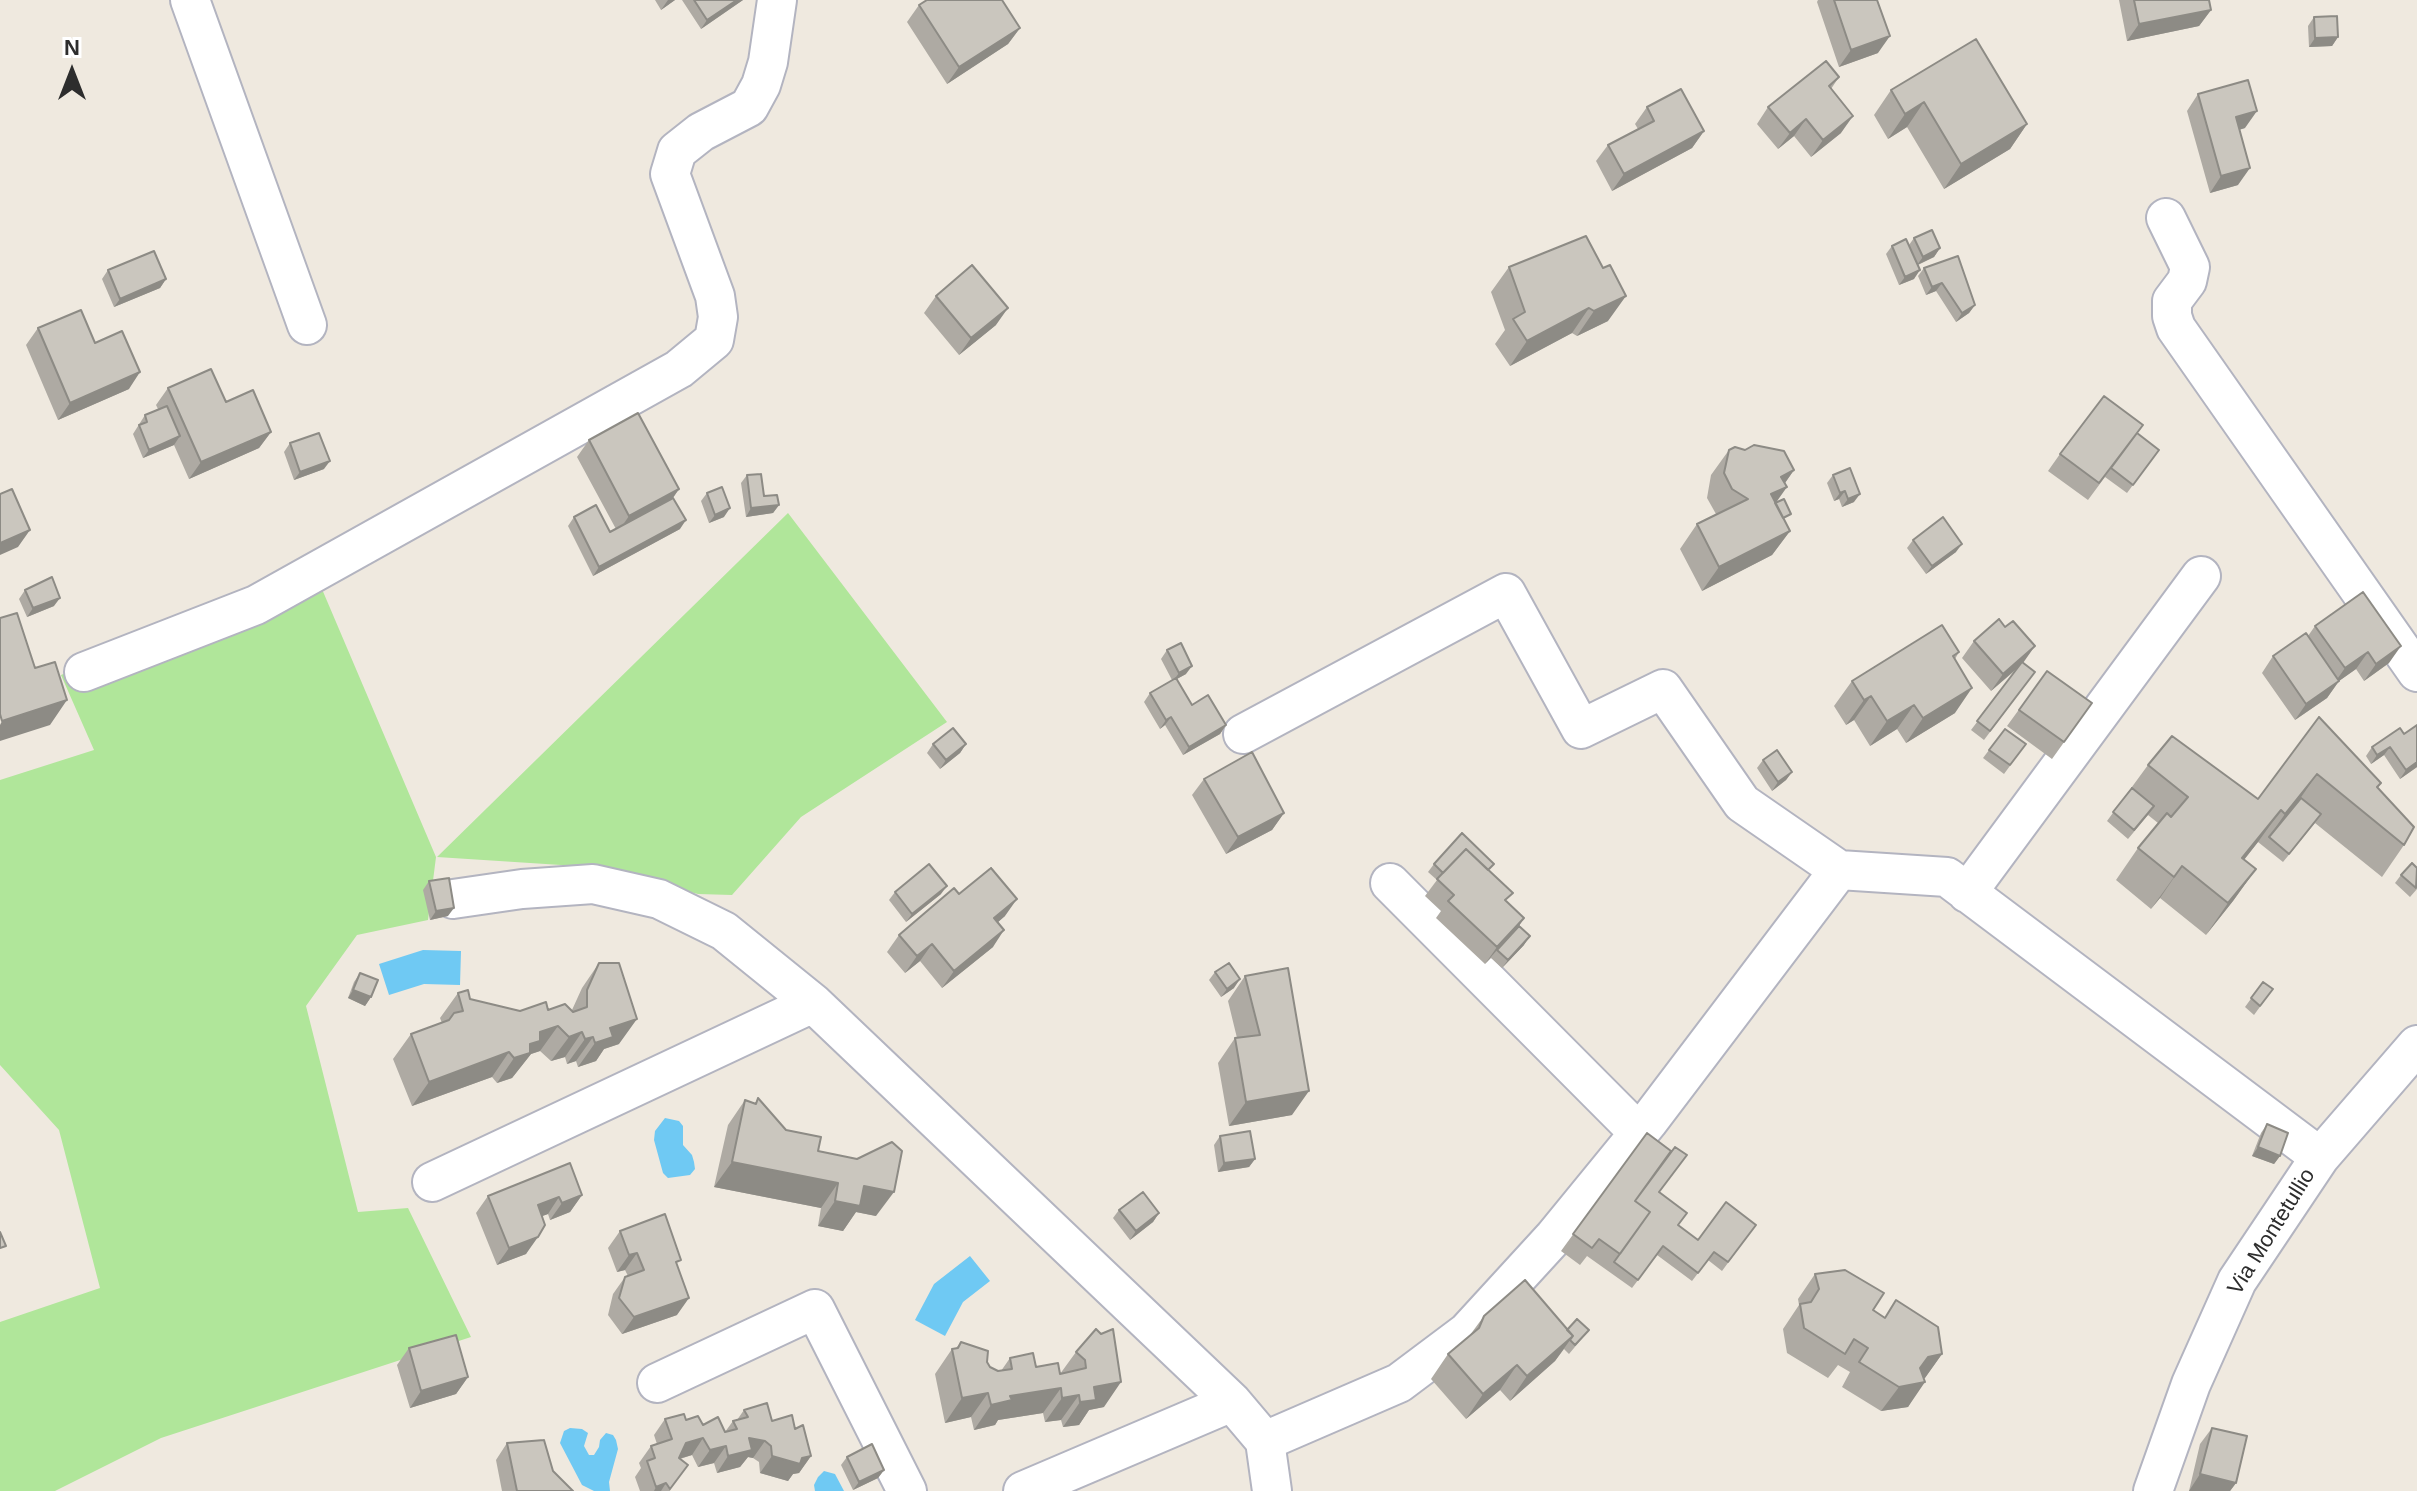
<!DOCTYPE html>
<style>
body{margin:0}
#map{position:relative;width:2417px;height:1491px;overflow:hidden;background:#efe9df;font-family:Arial,sans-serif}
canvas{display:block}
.north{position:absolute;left:32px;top:32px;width:80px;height:80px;-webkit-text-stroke:6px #fff;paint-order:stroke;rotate:0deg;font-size:22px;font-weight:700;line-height:32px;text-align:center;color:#2d2d2d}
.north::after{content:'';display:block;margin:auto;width:28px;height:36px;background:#2d2d2d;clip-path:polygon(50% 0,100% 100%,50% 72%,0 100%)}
</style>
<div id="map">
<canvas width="2417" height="1491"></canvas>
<div class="north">N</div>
</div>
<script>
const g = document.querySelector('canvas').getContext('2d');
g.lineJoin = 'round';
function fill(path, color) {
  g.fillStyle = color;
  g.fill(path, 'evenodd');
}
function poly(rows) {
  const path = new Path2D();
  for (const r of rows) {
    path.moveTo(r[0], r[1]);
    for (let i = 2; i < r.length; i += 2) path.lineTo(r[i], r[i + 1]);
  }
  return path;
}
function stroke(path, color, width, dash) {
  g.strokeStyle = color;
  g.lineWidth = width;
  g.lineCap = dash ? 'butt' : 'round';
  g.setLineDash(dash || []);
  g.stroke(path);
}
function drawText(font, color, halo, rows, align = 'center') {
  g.font = font + ' Arial,sans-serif';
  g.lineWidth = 6;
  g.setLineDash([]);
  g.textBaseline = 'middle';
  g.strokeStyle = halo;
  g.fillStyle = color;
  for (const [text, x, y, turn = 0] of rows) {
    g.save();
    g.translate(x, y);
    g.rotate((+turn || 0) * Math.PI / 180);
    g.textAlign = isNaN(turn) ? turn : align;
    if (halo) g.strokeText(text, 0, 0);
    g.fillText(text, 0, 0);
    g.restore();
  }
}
const green = poly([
 [788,513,947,722,801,817,732,895,698,894,592,867,437,857],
 [313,568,436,857,428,920,357,935,306,1006,358,1212,408,1208,471,1337,161,1438,55,1491,0,1491,0,1322,100,1288,59,1130,0,1065,0,780,94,750,61,675]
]);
const water = poly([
 [423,950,461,951,460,985,424,984,389,995,379,964],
 [665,1118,679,1121,683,1126,683,1145,692,1155,694,1162,695,1169,690,1175,668,1178,663,1173,654,1140,655,1131],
 [970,1256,990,1281,963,1302,945,1336,915,1320,934,1284],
 [570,1428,582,1429,588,1433,584,1446,589,1455,594,1455,599,1447,600,1440,606,1433,613,1435,616,1440,618,1449,609,1482,610,1491,594,1491,582,1485,560,1443,564,1431],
 [824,1471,835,1474,844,1491,815,1491,814,1485,818,1477]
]);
const minor = poly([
 [190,0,307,325],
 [2166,218,2190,267,2187,281,2172,301,2172,316,2176,328,2417,672],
 [84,672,256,605,679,369,714,340,718,317,715,296,670,174,677,151,701,132,749,107,761,85,768,62,777,0],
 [1243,734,1506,593,1581,729,1663,689,1742,803,1839,870,1947,877,2320,1157],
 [1390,883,1639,1133],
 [1967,893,2201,576],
 [453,899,522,889,593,884,659,899,724,931,813,1003,1232,1402,1265,1441,1272,1491],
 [432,1182,813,1003],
 [657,1383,815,1309,907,1491],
 [1265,1441,1399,1383,1467,1332,1554,1237,1648,1122,1839,870],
 [1023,1491,1232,1402],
 [2153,1491,2191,1384,2237,1281,2320,1157,2417,1045]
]);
const wall = poly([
 [655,0,675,0,661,10],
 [682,0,743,0,701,29],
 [1818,0,1877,0,1878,53,1839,67,1817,2],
 [2119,0,2209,0,2211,10,2199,26,2127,41],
 [919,5,1020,28,1008,44,947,84,907,22],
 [2314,17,2338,37,2332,46,2309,47,2308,26],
 [1839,77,1831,89,1841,133,1811,157,1794,136,1778,149,1757,124,1768,107],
 [1891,90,2027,124,2010,149,1944,189,1907,127,1888,139,1874,115],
 [2198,94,2245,128,2239,130,2238,185,2210,193,2187,111],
 [1647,107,1704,131,1692,148,1612,191,1596,161,1608,145,1638,129,1635,124],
 [1586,236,1608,321,1577,336,1572,333,1510,366,1495,344,1505,330,1491,292,1509,267],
 [1914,238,1940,248,1934,257,1918,265,1914,279,1899,285,1886,254,1892,246,1909,245],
 [1924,268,1975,305,1969,313,1956,322,1936,291,1926,295,1918,276],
 [108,270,166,279,160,288,114,307,102,279],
 [936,296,996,325,959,355,924,313],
 [38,328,95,343,129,389,58,420,26,345],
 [168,388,226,402,271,432,259,448,189,479,174,445,143,458,133,434,145,415,158,409,156,405],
 [589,440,679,489,673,498,680,529,593,576,568,526,574,517,610,532,616,529,577,457],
 [290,443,324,469,294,480,284,452],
 [1729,450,1794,470,1785,483,1776,503,1790,531,1772,555,1702,591,1680,549,1697,524,1716,514,1707,498,1711,475],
 [2159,450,2127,493,2105,477,2088,500,2048,471,2060,454],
 [747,475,764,496,779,505,773,513,746,517,741,483],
 [1833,475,1854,502,1842,507,1839,499,1834,501,1827,483],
 [707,493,724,517,709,523,701,501],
 [1913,540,1956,552,1926,574,1907,548],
 [25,590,54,606,27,617,19,599],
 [2315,626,2389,663,2364,681,2356,669,2339,681,2327,698,2295,720,2262,673,2273,656,2308,636],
 [1974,641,2023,663,2035,672,1984,740,1971,730,2018,668,1991,691,1962,658],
 [1167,650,1186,674,1177,679,1192,705,1226,725,1220,734,1183,755,1165,725,1160,729,1144,702,1150,693,1172,680,1161,659],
 [1959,652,1955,659,1955,713,1906,743,1897,729,1870,746,1854,720,1846,725,1834,706,1852,681],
 [2047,671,2092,703,2052,759,2007,726],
 [2319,717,2381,783,2378,788,2404,845,2382,877,2315,823,2283,862,2258,842,2244,860,2256,869,2233,901,2206,935,2160,898,2151,909,2116,880,2138,848,2158,823,2148,815,2128,839,2107,821,2148,765,2258,799],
 [2400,728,2417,767,2400,779,2384,755,2371,764,2366,756,2372,747],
 [2005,729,2026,744,2004,774,1983,758],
 [933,744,966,744,960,753,940,769,927,753],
 [1763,760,1792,772,1786,780,1772,791,1757,768],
 [1204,779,1284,813,1272,830,1226,854,1192,795],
 [1434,864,1489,871,1506,901,1524,918,1519,926,1524,945,1502,968,1491,958,1492,957,1485,964,1436,918,1441,911,1425,896,1437,880,1428,872],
 [2401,875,2417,889,2410,897,2395,883],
 [429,881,448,916,430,920,423,890],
 [895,892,941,894,906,922,889,900],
 [959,894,1005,916,998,922,993,947,942,988,920,961,905,973,887,952,899,935],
 [599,963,619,1044,604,1049,596,1061,578,1067,576,1061,567,1064,565,1057,551,1061,540,1051,531,1054,512,1078,497,1083,492,1077,412,1106,393,1059,411,1034,442,1023,440,1018,458,993,470,999,520,1011,572,1010,582,988],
 [1215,972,1234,988,1221,997,1209,980],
 [360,973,371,997,365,1006,348,998,354,982],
 [1245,976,1292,1115,1229,1126,1218,1063,1235,1038,1237,1038,1228,1001],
 [2263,982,2273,989,2254,1015,2245,1007],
 [758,1098,786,1130,818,1151,876,1216,856,1212,843,1231,818,1226,821,1208,714,1187,728,1125,745,1100,755,1103],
 [2267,1124,2280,1156,2274,1164,2252,1156,2261,1133],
 [1647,1133,1660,1192,1678,1225,1698,1240,1756,1225,1722,1271,1708,1260,1692,1281,1657,1255,1632,1288,1587,1256,1580,1265,1561,1251],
 [1220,1136,1255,1159,1249,1167,1218,1172,1214,1145],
 [582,1195,570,1212,550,1220,548,1214,542,1216,526,1254,497,1265,476,1213,488,1196],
 [1119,1210,1159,1213,1153,1222,1130,1240,1113,1218],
 [620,1231,677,1266,677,1315,622,1334,608,1315,613,1294,625,1277,628,1276,625,1270,617,1272,608,1248],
 [1815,1274,1942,1354,1924,1379,1908,1407,1881,1411,1842,1387,1850,1372,1838,1365,1828,1378,1787,1353,1783,1329,1799,1305,1798,1299],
 [1484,1316,1567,1330,1589,1330,1569,1354,1564,1349,1555,1361,1510,1401,1500,1390,1466,1419,1431,1379,1448,1354,1470,1335],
 [1096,1329,1104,1407,1089,1410,1079,1425,1063,1427,1061,1420,1045,1422,1043,1413,998,1420,995,1425,974,1430,971,1417,945,1423,935,1374,952,1349,956,1348,961,1342,987,1362,990,1367,998,1371,1001,1371,1010,1358,1060,1374,1076,1352],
 [409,1348,468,1377,456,1394,410,1408,397,1365],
 [744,1410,795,1429,811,1456,799,1473,793,1474,788,1481,760,1473,759,1462,753,1458,748,1457,740,1467,717,1473,714,1463,698,1467,692,1455,680,1459,670,1491,640,1491,635,1477,641,1468,639,1463,651,1446,657,1444,654,1435,665,1419,686,1420,725,1432,733,1421,737,1420],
 [2212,1428,2236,1483,2230,1491,2189,1491,2200,1444],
 [507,1443,553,1471,573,1491,502,1491,496,1460],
 [847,1457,884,1470,878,1478,853,1490,841,1465]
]);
const shadedWall = poly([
 [668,0,675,0,661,10],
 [737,0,743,0,701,29,707,20],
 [2211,10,2199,26,2127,41,2139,24],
 [1020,28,1008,44,947,84,959,67],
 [1890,36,1878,53,1839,67,1851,50],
 [2338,37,2332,46,2309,47,2315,38],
 [1924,102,1907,127,1888,139,1905,114],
 [2257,111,2245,128,2224,134,2236,117],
 [1853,116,1841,133,1811,157,1823,140],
 [1806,119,1794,136,1778,149,1790,133],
 [2027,124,2010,149,1944,189,1961,164],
 [1704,131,1692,148,1612,191,1624,174],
 [2250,168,2238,185,2210,193,2221,176],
 [1940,248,1934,257,1917,265,1923,257],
 [1920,270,1914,279,1899,285,1905,277],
 [166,279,160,288,114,307,120,299],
 [1942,283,1936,291,1926,295,1932,287],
 [1626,296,1608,321,1577,336,1594,311],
 [1975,305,1969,313,1956,322,1962,313],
 [1008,308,996,325,959,355,971,338],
 [1589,308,1572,333,1510,366,1527,341],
 [140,372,129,389,58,420,70,403],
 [271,432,259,448,189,479,201,462],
 [180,436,174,445,143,458,149,450],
 [330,461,324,469,294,480,300,472],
 [1794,470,1780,490,1787,487,1770,511,1760,510,1781,477],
 [679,489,667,506,618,532,629,516],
 [1845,491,1839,499,1834,501,1840,493],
 [1860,494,1854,502,1842,507,1848,499],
 [779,505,773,513,746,517,751,508],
 [730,508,724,517,709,523,715,515],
 [686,520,680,529,593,576,599,567],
 [30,530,18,547,0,555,0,543],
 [1790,531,1772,555,1702,591,1719,567],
 [1962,544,1956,552,1926,574,1932,566],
 [60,598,54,606,27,617,33,608],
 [2035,646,2023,663,1991,691,2003,674],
 [2401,646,2389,663,2364,681,2376,664],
 [2368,652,2356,669,2339,681,2327,698,2295,720,2306,704,2333,685,2345,668],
 [1192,666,1186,674,1173,681,1179,673],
 [1972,688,1955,713,1906,743,1923,718],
 [1871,696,1854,720,1846,725,1864,700],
 [67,700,50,725,0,741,0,725,2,721],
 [1914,705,1897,729,1870,746,1887,721],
 [1171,717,1165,725,1160,729,1166,720],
 [1226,725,1220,734,1183,755,1189,747],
 [966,744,960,753,940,769,946,760],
 [2390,747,2384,755,2371,764,2377,755],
 [2417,762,2417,767,2400,779,2406,770],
 [1792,772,1786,780,1772,791,1778,782],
 [2317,774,2295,806,2269,837,2285,814],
 [2281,810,2258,842,2220,890,2242,858],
 [1284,813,1272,830,1226,854,1238,837],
 [2182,866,2160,898,2151,909,2174,877],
 [2256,869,2233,901,2206,935,2228,903],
 [947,886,941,894,906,922,912,914],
 [1017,899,1005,916,983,935,994,918],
 [454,908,448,916,430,920,436,911],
 [1524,918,1513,935,1497,950,1485,964,1497,947],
 [1004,930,993,947,942,988,954,971],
 [1530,936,1524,945,1502,968,1508,960],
 [932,944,920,961,905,973,917,956],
 [1240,979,1234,988,1221,997,1227,989],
 [353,990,371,997,365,1006,348,998],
 [637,1019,619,1044,604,1049,596,1061,578,1067,595,1043,610,1028],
 [558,1026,540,1051,531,1054,512,1078,497,1083,514,1058,540,1032],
 [582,1032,565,1057,551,1061,569,1037],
 [593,1037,576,1061,567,1064,585,1039],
 [509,1052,492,1077,412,1106,429,1082],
 [1309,1091,1292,1115,1229,1126,1246,1102],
 [2258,1147,2280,1156,2274,1164,2252,1156],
 [1255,1159,1249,1167,1218,1172,1224,1163],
 [732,1162,838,1183,821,1208,714,1187],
 [864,1186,894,1192,876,1216,856,1212,843,1231,818,1226,835,1201],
 [582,1195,570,1212,550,1220,562,1203],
 [559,1197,548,1214,526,1222,538,1205],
 [1159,1213,1153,1222,1130,1240,1136,1231],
 [538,1237,526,1254,497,1265,509,1248],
 [637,1253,625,1270,617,1272,629,1255],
 [689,1298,677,1315,622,1334,634,1317],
 [1573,1336,1555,1361,1510,1401,1527,1376],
 [1942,1354,1925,1378,1910,1381,1928,1357],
 [1517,1365,1500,1390,1466,1419,1483,1394],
 [468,1377,456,1394,410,1408,421,1391],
 [1121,1382,1104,1407,1089,1410,1079,1425,1063,1427,1080,1402,1094,1387],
 [1925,1382,1908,1407,1881,1411,1899,1387],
 [1061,1388,1043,1413,998,1420,995,1425,974,1430,991,1405,1010,1396],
 [988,1393,971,1417,945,1423,962,1398],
 [1079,1395,1061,1420,1045,1422,1062,1398],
 [703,1438,692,1455,675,1460,686,1443],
 [749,1438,765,1441,753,1458,748,1457,740,1467,717,1473,728,1456],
 [726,1446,714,1463,698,1467,710,1450],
 [772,1456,802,1458,811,1456,799,1473,793,1474,788,1481,760,1473],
 [884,1470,878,1478,853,1490,859,1482],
 [2200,1474,2236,1483,2230,1491,2189,1491],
 [666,1483,661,1491,654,1491,656,1487]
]);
const building = poly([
 [694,0,737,0,707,20,694,0],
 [927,0,1002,0,1020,28,959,67,919,5,927,0],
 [1834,0,1877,0,1890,36,1851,50,1834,0],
 [2134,0,2209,0,2211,10,2139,24,2134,0],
 [2337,16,2338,37,2315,38,2314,17,2337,16],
 [1976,39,2027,124,1961,164,1924,102,1905,114,1891,90,1976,39],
 [1826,61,1839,77,1829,86,1853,116,1823,140,1806,119,1790,133,1768,107,1826,61],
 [2248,80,2257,111,2236,117,2250,168,2221,176,2198,94,2248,80],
 [1681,89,1704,131,1624,174,1608,145,1654,121,1647,107,1681,89],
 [1932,230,1940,248,1923,257,1914,238,1932,230],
 [1586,236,1603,268,1610,265,1626,296,1594,311,1589,308,1527,341,1513,319,1525,312,1509,267,1586,236],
 [1906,239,1920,270,1905,277,1892,246,1906,239],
 [154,251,166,279,120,299,108,270,154,251],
 [1958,256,1975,305,1962,313,1942,283,1932,287,1924,268,1958,256],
 [972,265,1008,308,971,338,936,296,972,265],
 [81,310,95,343,122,331,140,372,70,403,38,328,81,310],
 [211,369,226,402,253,390,271,432,201,462,168,388,211,369],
 [2104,396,2143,425,2099,483,2060,454,2104,396],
 [167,406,180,436,149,450,139,425,147,422,145,415,167,406],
 [638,413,679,489,629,516,589,440,638,413],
 [319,433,330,461,300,472,290,443,319,433],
 [2137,433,2159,450,2133,485,2111,468,2137,433],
 [1754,445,1784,451,1794,470,1781,477,1787,487,1771,494,1790,531,1719,567,1697,524,1748,499,1732,489,1724,473,1729,450,1735,447,1745,450,1754,445],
 [1850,468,1860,494,1848,499,1845,491,1840,493,1833,475,1850,468],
 [761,474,764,496,777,495,779,505,751,508,747,475,761,474],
 [722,487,730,508,715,515,707,493,722,487],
 [12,489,30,530,0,543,0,494,12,489],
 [673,498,686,520,599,567,574,517,596,505,610,532,673,498],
 [1784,499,1791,514,1783,518,1775,503,1784,499],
 [1943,517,1962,544,1932,566,1913,540,1943,517],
 [52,577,60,598,33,608,25,590,52,577],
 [2363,592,2401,646,2376,664,2368,652,2345,668,2315,626,2363,592],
 [17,613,35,668,55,662,67,700,2,721,0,714,0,618,17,613],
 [1999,619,2005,627,2013,621,2035,646,2003,674,1974,641,1999,619],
 [1942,625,1959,652,1953,656,1972,688,1923,718,1914,705,1887,721,1871,696,1864,700,1852,681,1942,625],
 [2306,633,2339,681,2306,704,2273,656,2306,633],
 [1181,643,1192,666,1179,673,1167,650,1181,643],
 [2022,662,2035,672,1990,731,1977,721,2022,662],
 [2047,671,2092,703,2064,742,2019,710,2047,671],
 [1176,678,1192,705,1208,695,1226,725,1189,747,1171,717,1166,720,1150,693,1176,678],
 [2319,717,2381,783,2377,787,2414,827,2404,845,2317,774,2285,814,2281,810,2242,858,2256,869,2228,903,2182,866,2174,877,2138,848,2167,813,2171,817,2188,797,2148,765,2172,736,2258,799,2319,717],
 [2417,725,2417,762,2406,770,2390,747,2377,755,2372,747,2400,728,2404,734,2417,725],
 [953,728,966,744,946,760,933,744,953,728],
 [2005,729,2026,744,2010,765,1989,750,2005,729],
 [1777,750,1792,772,1778,782,1763,760,1777,750],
 [1252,752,1284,813,1238,837,1204,779,1252,752],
 [2132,788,2154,806,2134,830,2113,812,2132,788],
 [2301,798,2321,814,2289,854,2269,837,2301,798],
 [1462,833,1494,864,1488,870,1466,849,1443,873,1434,864,1462,833],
 [1466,849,1513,893,1505,900,1524,918,1497,947,1448,901,1454,895,1437,879,1466,849],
 [2412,863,2417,868,2416,888,2401,875,2412,863],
 [929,864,947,886,912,914,895,892,929,864],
 [991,868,1017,899,994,918,1004,930,954,971,932,944,917,956,899,935,954,888,959,894,991,868],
 [449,878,454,908,436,911,429,881,449,878],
 [1519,926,1530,936,1508,960,1497,950,1519,926],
 [599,963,619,963,637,1019,610,1028,613,1037,595,1043,593,1037,585,1039,582,1032,569,1037,558,1026,540,1032,540,1041,530,1044,530,1053,514,1058,509,1052,429,1082,411,1034,449,1020,454,1013,463,1011,458,993,468,990,470,999,520,1011,546,1002,548,1010,565,1004,573,1012,587,1007,587,990,599,963],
 [1229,963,1240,979,1227,989,1215,972,1229,963],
 [1288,968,1309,1091,1246,1102,1235,1038,1260,1035,1245,976,1288,968],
 [360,973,378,980,371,997,353,990,360,973],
 [2263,982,2273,989,2260,1006,2251,998,2263,982],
 [758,1098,786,1130,821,1137,818,1151,857,1159,892,1142,902,1151,894,1192,864,1186,860,1206,835,1201,838,1183,732,1162,745,1100,756,1104,758,1098],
 [2267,1124,2288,1133,2280,1156,2258,1147,2267,1124],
 [1250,1131,1255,1159,1224,1163,1220,1136,1250,1131],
 [1647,1133,1671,1151,1635,1201,1650,1212,1620,1254,1599,1239,1592,1248,1573,1234,1647,1133],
 [1675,1147,1687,1155,1659,1192,1687,1213,1678,1225,1698,1240,1726,1202,1756,1225,1728,1262,1714,1252,1698,1273,1663,1246,1638,1280,1614,1262,1650,1212,1635,1201,1675,1147],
 [570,1163,582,1195,562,1203,559,1197,538,1205,545,1225,538,1237,509,1248,488,1196,570,1163],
 [1143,1192,1159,1213,1136,1231,1119,1210,1143,1192],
 [665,1214,681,1260,676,1262,689,1298,634,1317,619,1298,625,1277,644,1270,637,1253,629,1255,620,1231,665,1214],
 [0,1232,6,1246,0,1248,0,1232],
 [1845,1270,1884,1293,1873,1310,1885,1318,1896,1300,1938,1327,1942,1354,1928,1357,1920,1368,1925,1382,1899,1387,1859,1362,1868,1348,1854,1339,1845,1354,1804,1328,1800,1304,1811,1302,1819,1289,1815,1274,1845,1270],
 [1525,1280,1573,1336,1527,1376,1517,1365,1483,1394,1448,1354,1479,1328,1484,1316,1525,1280],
 [1577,1319,1589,1330,1575,1345,1570,1340,1573,1336,1567,1330,1577,1319],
 [1096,1329,1101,1334,1113,1329,1121,1382,1094,1387,1096,1400,1080,1402,1079,1395,1062,1398,1061,1388,1010,1396,1012,1400,991,1405,988,1393,962,1398,952,1349,958,1348,961,1342,988,1351,987,1362,990,1367,998,1371,1012,1369,1010,1358,1033,1353,1036,1367,1058,1363,1060,1374,1086,1368,1085,1360,1076,1352,1096,1329],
 [456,1335,468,1377,421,1391,409,1348,456,1335],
 [767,1403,772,1421,792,1415,795,1429,803,1425,811,1456,802,1458,800,1464,772,1456,771,1446,765,1441,749,1438,752,1450,728,1456,726,1446,710,1450,703,1438,686,1443,679,1458,688,1465,670,1489,666,1483,656,1487,647,1461,655,1458,651,1446,672,1439,665,1419,684,1414,686,1420,698,1416,703,1425,718,1417,725,1432,737,1429,733,1421,748,1417,744,1410,767,1403],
 [2212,1428,2247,1436,2236,1483,2200,1474,2212,1428],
 [544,1440,553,1471,573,1491,517,1491,507,1443,544,1440],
 [872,1444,884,1470,859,1482,847,1457,872,1444]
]);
const streetNames = [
 ["Via Montetullio",2272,1232,-58]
];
fill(green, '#b0e69a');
fill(water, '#6fc9f3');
stroke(minor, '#b3b4c0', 42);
stroke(minor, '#fff', 38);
fill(wall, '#aeaaa3');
fill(shadedWall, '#8d8b85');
fill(building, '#cac6be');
stroke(building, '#8d8b85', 2);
drawText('22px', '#2d2d2d', '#fff', streetNames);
</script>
